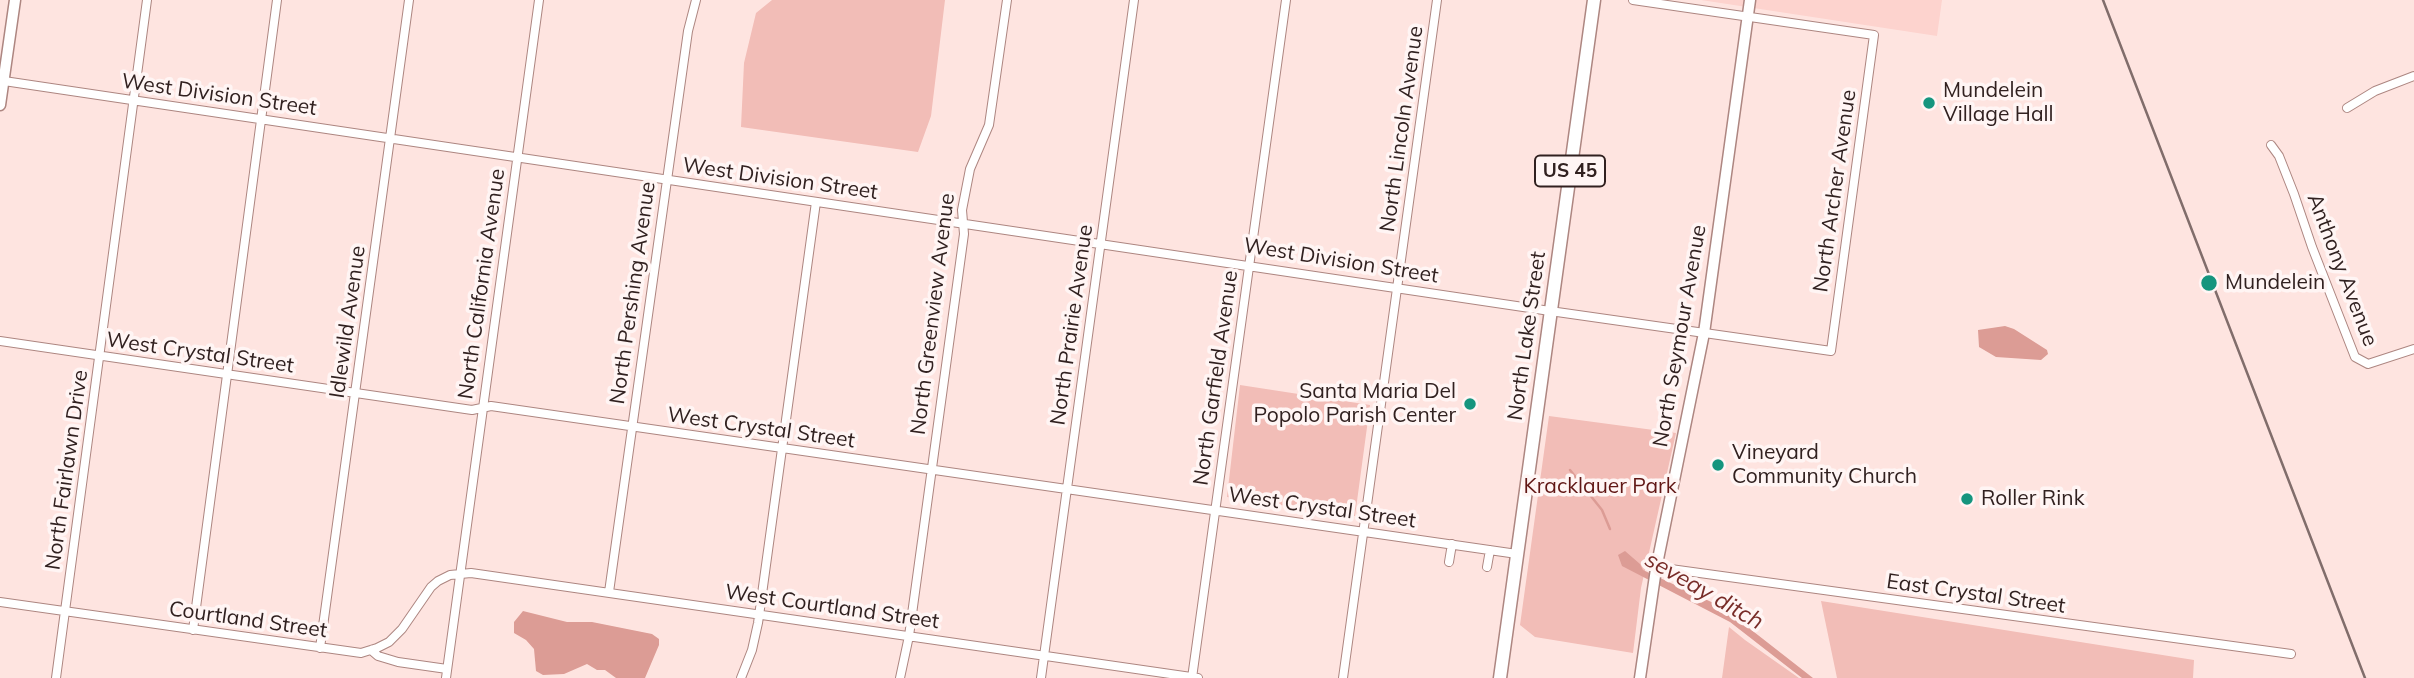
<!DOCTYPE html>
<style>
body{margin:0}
canvas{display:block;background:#fee4e0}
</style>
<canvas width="2414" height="678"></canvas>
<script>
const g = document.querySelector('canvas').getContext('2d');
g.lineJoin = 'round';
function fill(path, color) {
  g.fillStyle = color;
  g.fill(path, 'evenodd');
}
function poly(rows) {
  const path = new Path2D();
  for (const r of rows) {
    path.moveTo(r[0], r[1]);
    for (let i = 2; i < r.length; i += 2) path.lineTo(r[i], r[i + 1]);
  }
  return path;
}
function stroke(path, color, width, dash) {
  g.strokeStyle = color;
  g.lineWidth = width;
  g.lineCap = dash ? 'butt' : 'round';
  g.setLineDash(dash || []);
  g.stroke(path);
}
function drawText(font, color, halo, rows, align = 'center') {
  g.font = font + ' Mulish,sans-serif';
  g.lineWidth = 7;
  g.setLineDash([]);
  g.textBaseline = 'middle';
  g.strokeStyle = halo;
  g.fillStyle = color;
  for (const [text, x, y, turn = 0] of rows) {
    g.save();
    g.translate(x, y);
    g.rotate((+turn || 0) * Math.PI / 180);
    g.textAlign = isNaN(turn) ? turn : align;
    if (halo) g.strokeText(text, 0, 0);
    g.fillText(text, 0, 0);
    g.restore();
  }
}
const built = poly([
 [1701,0,1942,0,1937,36]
]);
const green = poly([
 [772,0,945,0,931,116,918,152,741,127,744,63,756,13],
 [1240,385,1370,405,1355,516,1227,497],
 [1549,416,1676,433,1641,588,1633,653,1535,637,1520,625],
 [1821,601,2194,660,2193,678,1837,678],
 [1729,627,1745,640,1799,678,1722,678]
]);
const water = poly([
 [2005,326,2014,329,2047,350,2048,354,2041,360,1996,357,1979,347,1978,330],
 [1625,551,1640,564,1643,570,1722,607,1813,678,1802,678,1730,622,1622,566,1618,555],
 [523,611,567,622,592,622,652,634,659,639,659,645,645,678,616,678,605,670,597,670,587,664,564,674,543,675,536,671,534,649,526,640,514,633,514,622]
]);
const stream = poly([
 [1570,470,1602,510,1610,529]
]);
const street = poly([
 [4,81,1550,311,1831,351,1874,35,1633,0],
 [2347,108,2375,91,2414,76],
 [2271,145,2279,156,2294,194,2312,247,2355,357,2368,364,2414,349],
 [0,341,472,410,491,406,1517,554],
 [1449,562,1452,544],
 [1487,567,1490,550],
 [1656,567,2291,654],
 [609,592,688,31,696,0],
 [0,602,361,653,377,648,389,642,402,629,431,587,438,581,450,575,471,573,1198,678],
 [193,630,277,0],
 [320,648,409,0],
 [371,650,378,656,398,662,447,669],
 [56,678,147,0],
 [446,678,539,0],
 [741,678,752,650,758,623,816,202],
 [900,678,909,636,964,234,962,210,970,169,989,125,1007,0],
 [1041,678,1134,0],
 [1192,678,1286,0],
 [1343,678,1437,0]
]);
const secondary = poly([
 [0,105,15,0],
 [1640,678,1656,569,1704,333,1750,0]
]);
const primary = poly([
 [1500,678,1594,0]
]);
const rail = poly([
 [2103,0,2365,678]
]);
const markers = [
 [1929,103,7,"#15957e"],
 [2209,283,9,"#15957e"],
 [1470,404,7,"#15957e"],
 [1718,465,7,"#15957e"],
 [1967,499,7,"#15957e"]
];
const shields = [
 [1570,171,70]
];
const shieldNames = [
 ["US 45",1570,171]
];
const poiNames = [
 ["Mundelein",1943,91],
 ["Village Hall",1943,115],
 ["Mundelein",2225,283],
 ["Santa Maria Del",1456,392,"right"],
 ["Popolo Parish Center",1456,416,"right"],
 ["Vineyard",1732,453],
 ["Community Church",1732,477],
 ["Roller Rink",1981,499]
];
const streetNames = [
 ["West Division Street",219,95,8],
 ["North Lincoln Avenue",1402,129,-82],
 ["West Division Street",780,179,8],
 ["North Archer Avenue",1835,191,-82],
 ["West Division Street",1341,261,9],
 ["Anthony Avenue",2342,270,69],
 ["North California Avenue",482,284,-82],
 ["North Pershing Avenue",633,293,-82],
 ["North Greenview Avenue",933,314,-83],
 ["Idlewild Avenue",348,322,-82],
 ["North Prairie Avenue",1072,325,-82],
 ["North Lake Street",1527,336,-82],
 ["North Seymour Avenue",1680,336,-80],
 ["West Crystal Street",200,353,8],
 ["North Garfield Avenue",1216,378,-82],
 ["West Crystal Street",761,428,8],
 ["North Fairlawn Drive",67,470,-82],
 ["West Crystal Street",1322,508,8],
 ["East Crystal Street",1976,594,8],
 ["West Courtland Street",832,607,8],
 ["Courtland Street",248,620,8]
];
const parkNames = [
 ["Kracklauer Park",1600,487]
];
const waterNames = [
 ["seveay ditch",1704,591,30]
];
fill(built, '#fdd3ce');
fill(green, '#f2bdb7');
fill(water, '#dc9c95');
stroke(stream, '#dc9c95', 2.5);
stroke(street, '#ad8681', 10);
stroke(secondary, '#ad8681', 13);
stroke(primary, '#ad8681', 15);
stroke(street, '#fff', 8);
stroke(secondary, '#fff', 10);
stroke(primary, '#fff', 12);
stroke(rail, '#816d6b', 2.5);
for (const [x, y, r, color] of markers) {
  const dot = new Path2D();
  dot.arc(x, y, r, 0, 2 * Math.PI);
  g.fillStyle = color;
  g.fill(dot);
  stroke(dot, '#fff5f4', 2.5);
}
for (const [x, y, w] of shields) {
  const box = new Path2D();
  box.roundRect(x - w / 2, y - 15.5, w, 31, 5);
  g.fillStyle = '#fff5f4';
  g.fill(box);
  stroke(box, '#312120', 2);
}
drawText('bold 19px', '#312120', null, shieldNames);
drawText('21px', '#312120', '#fff5f4', poiNames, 'left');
drawText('21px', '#312120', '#fff5f4', streetNames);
drawText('21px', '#611715', '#fff5f4', parkNames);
drawText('italic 23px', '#782c28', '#fff5f4', waterNames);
</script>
